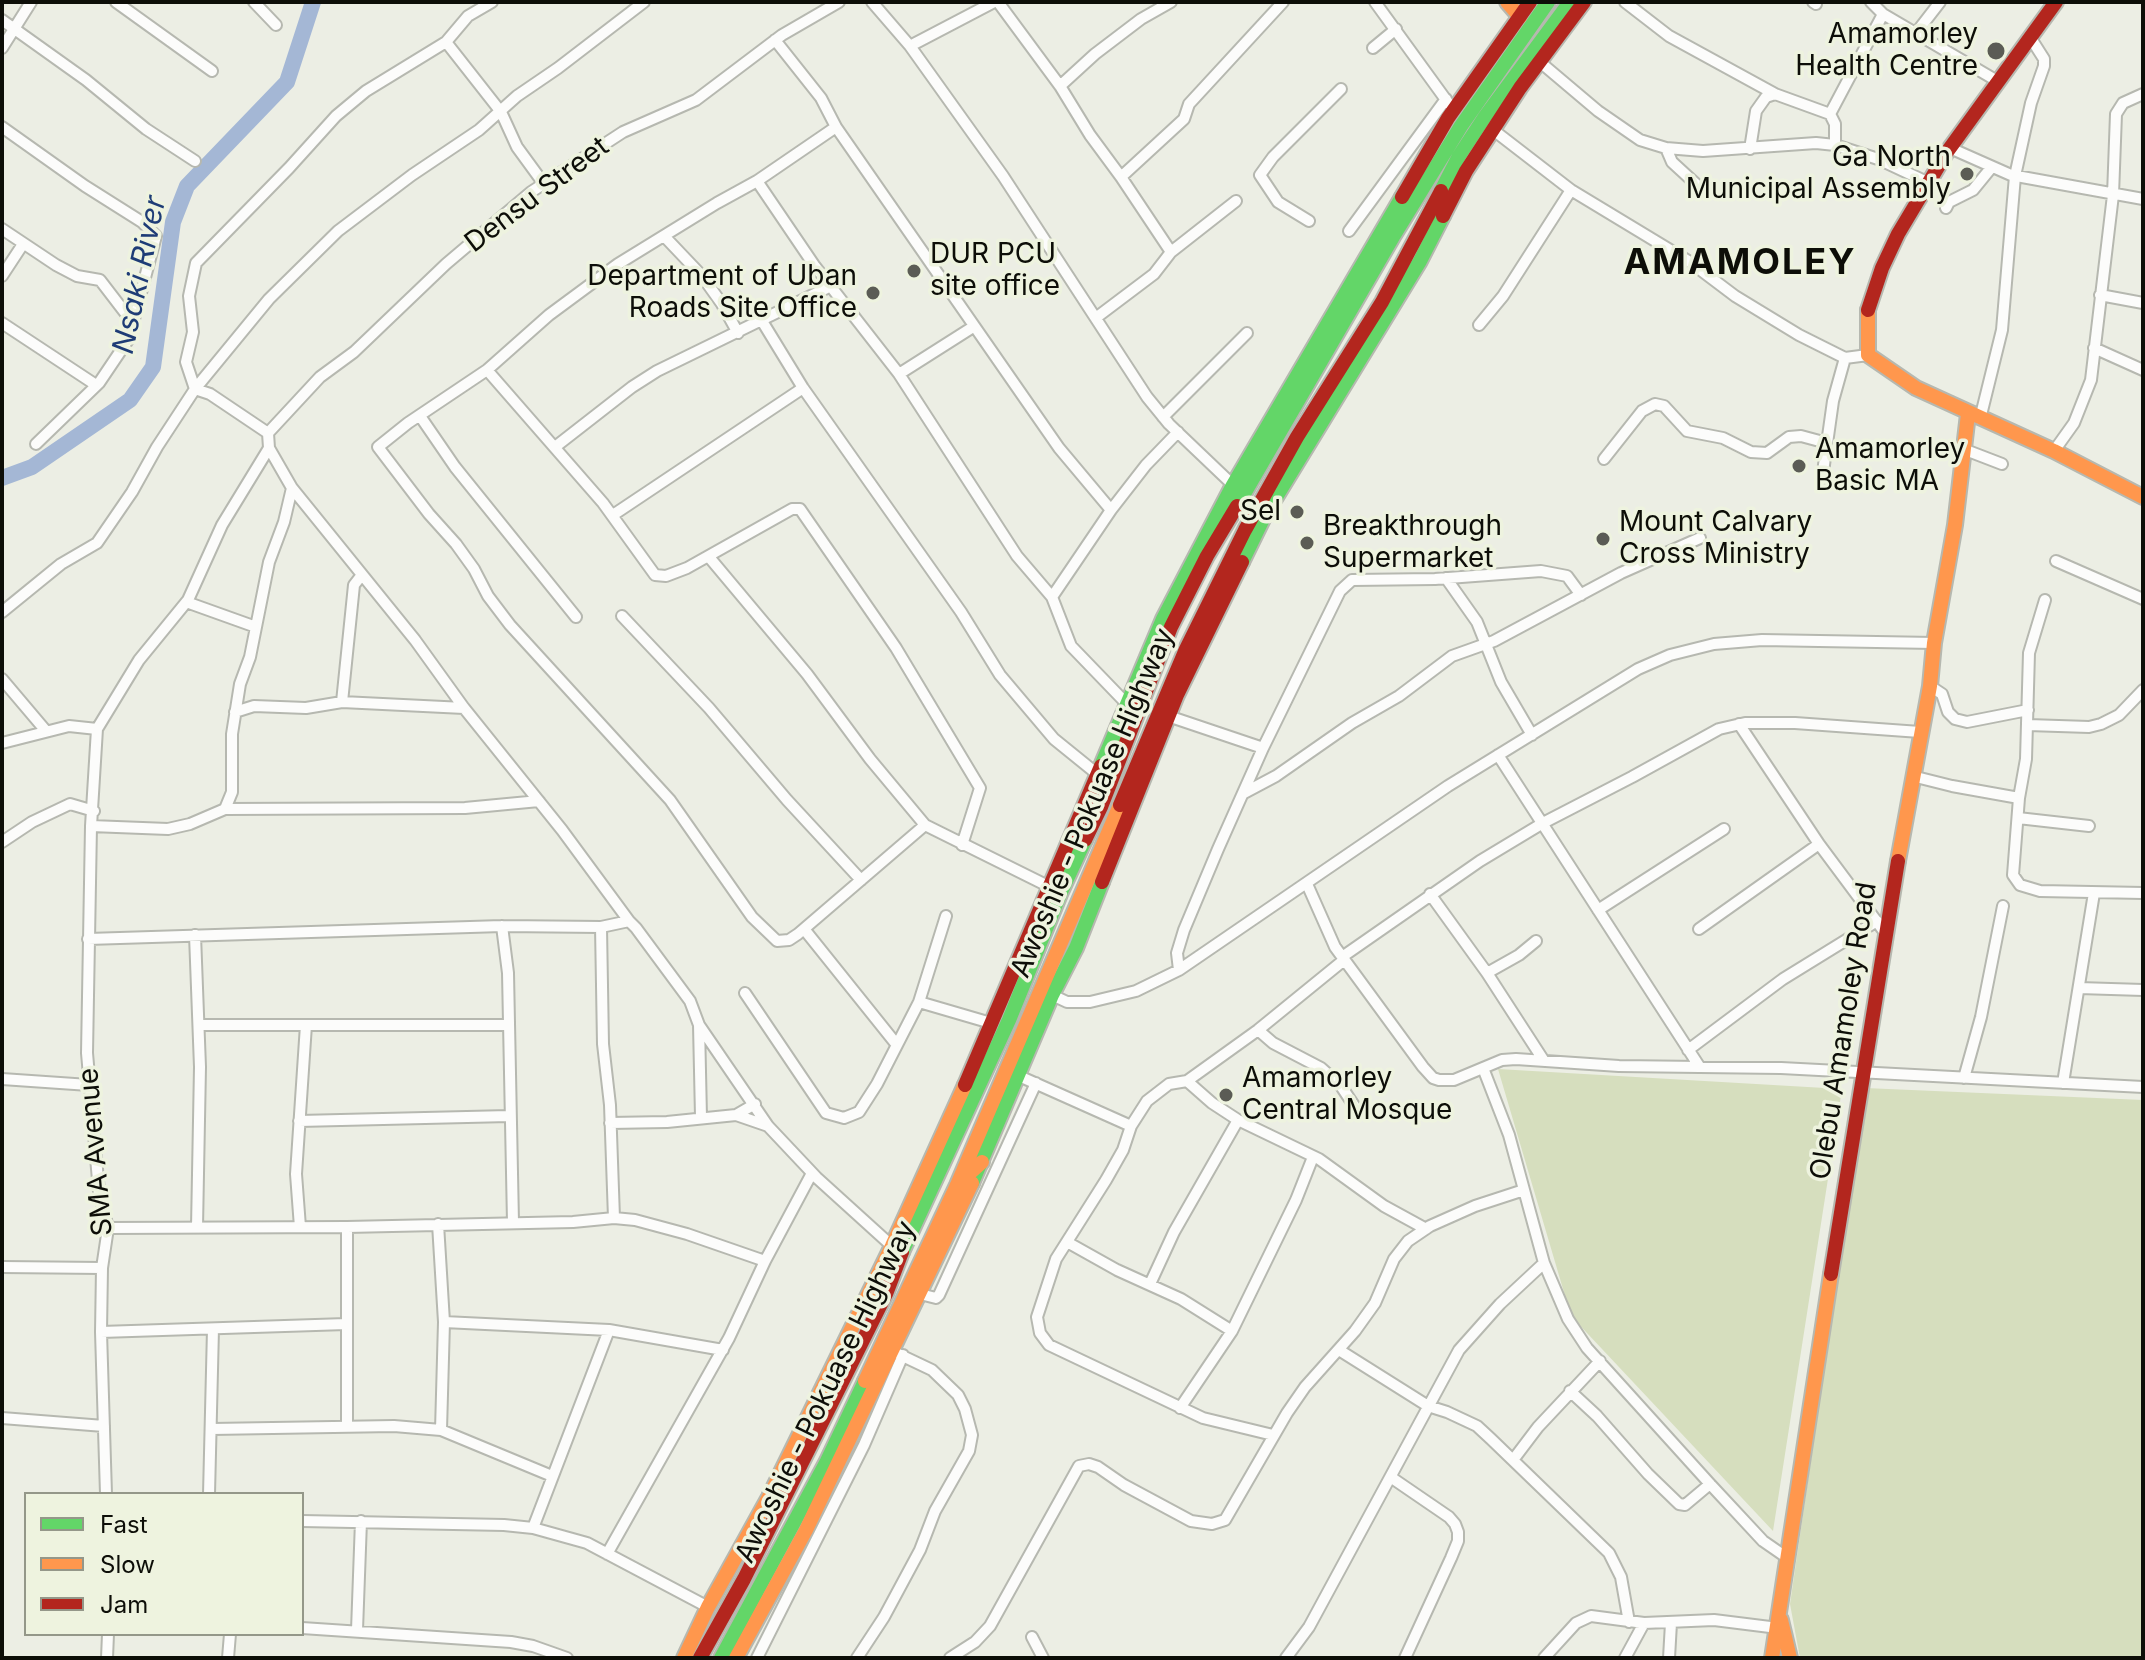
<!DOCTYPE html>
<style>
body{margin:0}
#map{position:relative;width:2145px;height:1660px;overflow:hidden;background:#eceee4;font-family:Inter,sans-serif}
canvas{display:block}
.frame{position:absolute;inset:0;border:4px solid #0d0e08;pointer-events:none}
.legend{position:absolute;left:24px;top:1492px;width:280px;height:144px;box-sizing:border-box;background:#eef3df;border:2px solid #949789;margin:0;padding:10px 14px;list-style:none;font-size:24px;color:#0d0e08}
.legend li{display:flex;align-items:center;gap:16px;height:40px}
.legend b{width:40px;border:2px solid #949789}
</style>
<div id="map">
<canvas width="2145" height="1660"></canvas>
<div class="frame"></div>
<ul class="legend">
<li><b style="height:10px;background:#63d668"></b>Fast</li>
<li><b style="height:10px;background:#ff974d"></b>Slow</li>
<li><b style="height:10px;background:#b3261e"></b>Jam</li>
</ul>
</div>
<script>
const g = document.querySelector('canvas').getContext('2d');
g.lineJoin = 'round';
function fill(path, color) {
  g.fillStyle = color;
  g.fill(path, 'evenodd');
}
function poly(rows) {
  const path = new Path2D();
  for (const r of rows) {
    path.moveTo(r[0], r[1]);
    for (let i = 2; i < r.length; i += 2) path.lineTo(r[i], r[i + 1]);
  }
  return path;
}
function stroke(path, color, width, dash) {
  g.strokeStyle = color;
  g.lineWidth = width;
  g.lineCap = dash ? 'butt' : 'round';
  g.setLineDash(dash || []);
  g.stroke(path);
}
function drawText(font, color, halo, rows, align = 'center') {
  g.font = font + ' Inter,sans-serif';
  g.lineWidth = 7;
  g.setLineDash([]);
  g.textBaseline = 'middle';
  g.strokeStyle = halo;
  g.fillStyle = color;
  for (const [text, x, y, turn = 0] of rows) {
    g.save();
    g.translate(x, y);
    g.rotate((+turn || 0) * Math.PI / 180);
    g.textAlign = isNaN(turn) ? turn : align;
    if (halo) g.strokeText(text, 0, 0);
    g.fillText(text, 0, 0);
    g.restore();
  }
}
const green = poly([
 [1498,1069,1842,1089,1773,1531,1571,1316],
 [1865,1088,2143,1100,2143,1658,1800,1658,1790,1604]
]);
const river = poly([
 [2,478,32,467,130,400,153,367,173,222,187,186,287,82,313,2]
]);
const street = poly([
 [116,2,212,71],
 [254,2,276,25],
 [872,2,910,46,1003,176,1147,397,1169,424,1233,485],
 [998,2,1060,86,1090,135,1121,177,1171,252],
 [1375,2,1449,104],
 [1625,2,1669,36,1775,94],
 [1813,2,1816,4],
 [1871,2,1883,14,1999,82],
 [2,20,86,80,146,129,195,161],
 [1916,33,1940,2],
 [775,40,821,98,836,127,1059,448,1111,510],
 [446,42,501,112,517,147,544,184],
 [910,46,994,2],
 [2,48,31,2],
 [1373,48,1396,29],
 [1540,62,1598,111,1640,140,1666,148,1703,151,1816,143,1835,145,1878,159,1927,182],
 [1060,86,1095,54,1141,19,1171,2],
 [1830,114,1883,14],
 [2,127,85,186,142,222,156,236,133,323],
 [836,127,757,181,717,203,618,264,549,315,487,370,408,423,378,447,429,514,456,544,474,569,488,596,510,625,670,800,752,917,777,941,789,940,798,934,925,825],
 [1492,129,1571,190,1690,262,1735,296,1799,335,1845,358,1868,355],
 [1666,148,1672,162,1697,185],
 [1950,148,2011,175,2143,199],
 [1750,149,1756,111,1766,97,1775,94,1830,114,1835,124,1835,145],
 [1121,177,1184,119,1189,104,1283,2],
 [757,181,814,265,899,374,1017,556,1052,597,1071,646,1126,703],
 [1946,208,1949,202,1973,190,1991,168],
 [1309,221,1278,202,1260,175,1273,157,1341,89],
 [2,229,56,265,77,276,100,280,133,323,130,337,99,383,36,444],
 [1349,231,1446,99],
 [664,236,702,276,722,304,738,333],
 [2,276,23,244],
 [2100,295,2143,303],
 [1097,317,1154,274,1171,252,1236,201],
 [762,321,803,388,961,612,1000,675,1054,739,1096,773],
 [2,323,96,385],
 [1479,325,1503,296,1571,190],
 [2094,348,2143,370],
 [487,370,603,503,655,575,666,576,687,568,792,509,800,509,896,648,980,788,962,845],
 [899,374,973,327],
 [195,389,269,299,338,231,412,175,479,130,517,96,558,68,644,2],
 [195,389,186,362,193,332,189,296,196,263,289,168,336,116,366,91,446,42,468,16,492,2],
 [420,416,455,467,576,617],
 [1163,417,1247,333],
 [1980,419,2002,330,2015,176,2031,103,2044,66,2044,59,2030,37],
 [268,433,320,377,354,352,446,264,531,192,623,132,696,100,782,35,839,2],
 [555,447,632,387,657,371,831,286],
 [1963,449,2002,464],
 [2054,451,2074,423,2091,380,2113,195,2116,114,2123,103,2143,94],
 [1604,459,1642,411,1655,404,1664,406,1687,431,1723,438,1751,452,1767,453,1789,437,1801,436,1827,443],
 [1822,479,1833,401,1845,358],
 [292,488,415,640,464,708,562,830,629,921,636,928,690,1001,699,1025,768,1126,817,1178,892,1246],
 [613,515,803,388],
 [709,557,807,674,870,759,925,825,1050,887],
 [2056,561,2143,599],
 [1446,578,1477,622,1501,682,1532,735],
 [1052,597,1111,510,1146,465,1178,432],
 [2045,600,2029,653,2026,759,2019,798,2013,875,2020,885,2040,891,2143,893],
 [2,612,61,564,97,543,132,492,157,447,195,389,210,394,268,433],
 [622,616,709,708,787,800,861,880],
 [256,627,189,603,188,600,222,525,269,448],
 [2,679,46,731],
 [1930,686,1942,694,1948,712,1955,719,1967,722,2028,710],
 [342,702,354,585,361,576],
 [235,712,254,706,306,708,342,702,464,708],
 [1171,717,1263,748],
 [1739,724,1819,844,1886,934],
 [2028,725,2089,727,2101,724,2119,715,2143,690],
 [97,729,139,660,188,600],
 [2,743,69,726,97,729,91,826,87,1053,99,1192,108,1228,102,1268,101,1332,106,1494],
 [1498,755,1699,1066],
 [1912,776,1952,786,2019,798],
 [1244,793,1276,776,1352,723,1399,696,1452,656,1494,641,1621,573,1700,538],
 [225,809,465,808,539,801],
 [2018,818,2089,826],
 [91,826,168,829,190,824,225,809,232,792,232,734,240,684,250,657,269,562,284,522,292,488,269,448,268,433],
 [2,842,32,822,70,804,94,811],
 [1307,884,1335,947,1423,1067,1433,1078,1439,1080,1454,1080,1502,1060,1516,1059,1619,1066,1781,1068,2143,1087],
 [1430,894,1487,973,1544,1061],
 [1598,910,1724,829],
 [502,926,508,973,513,1222],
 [601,927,603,1044,610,1105,614,1218],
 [804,929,897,1045],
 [1699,929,1819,844],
 [195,935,200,1067,197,1227],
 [88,939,502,926,601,927,629,921],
 [1342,957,1480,861,1543,823,1632,777,1719,729,1745,723,1795,723,1920,732],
 [1179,970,1177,953,1184,930,1218,849,1263,748,1340,591,1352,580,1435,579,1541,571,1567,576,1581,595],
 [1487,973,1519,955,1536,941],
 [2079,988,2143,990],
 [745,993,826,1113,844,1118,859,1112,877,1084,919,1002,946,916],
 [1052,995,1067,1002,1090,1002,1136,991,1179,970,1448,786,1638,669,1670,655,1714,644,1762,640,1934,643],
 [919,1002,991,1023],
 [199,1025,509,1025],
 [699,1025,701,1117],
 [1258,1030,1273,1043,1321,1068,1341,1086,1355,1107],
 [1688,1050,1783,979,1877,921],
 [1483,1068,1509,1135,1544,1263,1568,1319,1587,1348,1710,1484,1763,1541,1789,1559],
 [1019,1076,1131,1126],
 [1964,1078,1981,1017,2003,906],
 [2,1079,89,1085],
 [1187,1081,1212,1103,1238,1120,1319,1159,1384,1206,1426,1229],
 [2063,1083,2094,893],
 [736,1115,768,1126],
 [299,1121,509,1116],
 [610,1123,667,1122,736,1115,755,1104],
 [438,1224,444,1322,441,1430],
 [300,1227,296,1174,306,1025],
 [108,1228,347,1227,573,1222,614,1218,635,1220,687,1234,765,1261],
 [1067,1242,1117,1270,1181,1299,1232,1331],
 [2,1267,102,1268],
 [1150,1284,1174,1232,1238,1120],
 [920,1294,936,1298,939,1295,1036,1083],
 [444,1322,609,1330,723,1350],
 [101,1332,346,1324],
 [1339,1350,1428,1406,1447,1412,1477,1426,1491,1439,1609,1553,1621,1577,1629,1622],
 [1570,1391,1597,1416,1648,1474,1679,1504,1685,1505,1710,1484],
 [1180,1408,1232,1331,1296,1200,1313,1157],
 [2,1418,104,1426],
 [347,1426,347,1227],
 [212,1429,394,1426,441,1430,552,1476],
 [1273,1435,1203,1418,1049,1345,1040,1333,1037,1317,1056,1259,1106,1180,1123,1150,1131,1126,1147,1101,1169,1084,1187,1081,1258,1030,1344,960],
 [1513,1460,1538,1427,1600,1361],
 [1392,1478,1449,1517,1455,1524,1458,1532,1458,1541,1451,1558,1405,1658],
 [209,1494,213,1329],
 [302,1521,504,1525,533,1528,587,1543,708,1607],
 [533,1528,609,1330],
 [607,1554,729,1338,765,1261,812,1173],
 [302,1628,511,1642,533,1646,567,1658],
 [357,1630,361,1521],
 [1032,1637,1043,1658],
 [107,1658,108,1634],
 [228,1658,230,1634],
 [757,1658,864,1445,903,1355],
 [857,1658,884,1617,920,1550,935,1511,969,1451,972,1435,965,1409,958,1395,932,1370,892,1351],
 [950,1658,975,1642,990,1626,1079,1466,1089,1464,1098,1467,1124,1485,1191,1521,1212,1524,1225,1520,1287,1413,1305,1387,1355,1331,1375,1303,1394,1259,1408,1241,1430,1226,1475,1206,1524,1190],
 [1286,1658,1309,1627,1459,1350,1500,1304,1544,1263],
 [1544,1658,1576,1623,1591,1616,1644,1623,1714,1620,1778,1628],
 [1625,1658,1644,1623],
 [1669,1658,1671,1623]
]);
const fast = poly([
 [1441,191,1459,156,1484,118,1570,2],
 [1237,506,1394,235,1461,126,1548,2],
 [1242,562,1265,515,1420,261,1443,216],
 [1101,766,1163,619,1233,485,1402,197],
 [972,1183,1052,995,1076,948,1102,882],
 [902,1252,1009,1020,1060,894,1085,840],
 [721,1658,827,1461,865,1381]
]);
const slow = poly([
 [1507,2,1520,17],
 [1868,310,1868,355,1916,388,2054,451,2143,497],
 [1898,861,1930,686,1934,643,1955,525,1968,414],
 [961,1181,982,1162],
 [865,1381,957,1185,1120,805],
 [1781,1620,1790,1658],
 [684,1658,708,1607,769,1497,892,1246,965,1085],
 [736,1658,806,1530,972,1183],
 [1772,1658,1831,1274]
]);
const jam = poly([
 [1402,197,1448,118,1530,2],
 [1443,216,1466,171,1520,88,1584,2],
 [1868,310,1882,268,1898,234,1947,152,2056,2],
 [1120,805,1186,649,1245,530,1297,437,1382,302,1441,191],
 [1085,840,1101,807,1171,627,1207,556,1237,506],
 [1102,882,1177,695,1242,562],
 [965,1085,1101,766],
 [1831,1274,1898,861],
 [700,1658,744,1579,886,1294,902,1252]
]);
const markers = [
 [1996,51,10,"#5b5c55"],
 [1967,174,8,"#5b5c55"],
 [914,271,8,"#5b5c55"],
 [873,293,8,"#5b5c55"],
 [1799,466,8,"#5b5c55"],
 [1297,512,8,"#5b5c55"],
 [1603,539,8,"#5b5c55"],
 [1307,543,8,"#5b5c55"],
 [1226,1095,8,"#5b5c55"]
];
const poiNames = [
 ["Amamorley",1978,35,"right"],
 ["Health Centre",1978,67,"right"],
 ["Ga North",1951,158,"right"],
 ["Municipal Assembly",1951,190,"right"],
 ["DUR PCU",930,255],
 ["site office",930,287],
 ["Department of Uban",857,277,"right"],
 ["Roads Site Office",857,309,"right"],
 ["Amamorley",1815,450],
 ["Basic MA",1815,482],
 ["Sel",1281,512,"right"],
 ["Mount Calvary",1619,523],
 ["Cross Ministry",1619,555],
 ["Breakthrough",1323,527],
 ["Supermarket",1323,559],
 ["Amamorley",1242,1079],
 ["Central Mosque",1242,1111]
];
const streetNames = [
 ["Densu Street",537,195,-37],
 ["Awoshie - Pokuase Highway",1093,803,-67],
 ["Olebu Amamoley Road",1844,1031,-81],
 ["SMA Avenue",96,1152,-95],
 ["Awoshie - Pokuase Highway",826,1392,-64]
];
const waterNames = [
 ["Nsaki River",140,275,-78]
];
const districtNames = [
 ["AMAMOLEY",1740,263]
];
fill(green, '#d6debe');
stroke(river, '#a4b7d5', 16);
stroke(street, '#b6b8b0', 14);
stroke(fast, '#b6b8b0', 18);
stroke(slow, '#b6b8b0', 18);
stroke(jam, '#b6b8b0', 18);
stroke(street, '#fcfcfb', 10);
stroke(fast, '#63d668', 14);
stroke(slow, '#ff974d', 14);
stroke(jam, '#b3261e', 14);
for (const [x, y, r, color] of markers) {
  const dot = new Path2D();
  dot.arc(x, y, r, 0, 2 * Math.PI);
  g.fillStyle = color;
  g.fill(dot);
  stroke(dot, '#eef3df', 3);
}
drawText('28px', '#0d0e08', '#eef3df', poiNames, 'left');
drawText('28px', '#0d0e08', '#eef3df', streetNames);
drawText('italic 30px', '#1e3c76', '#eef3df', waterNames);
g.letterSpacing = '2px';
drawText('bold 36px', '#0d0e08', '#eef3df', districtNames);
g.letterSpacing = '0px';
</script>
